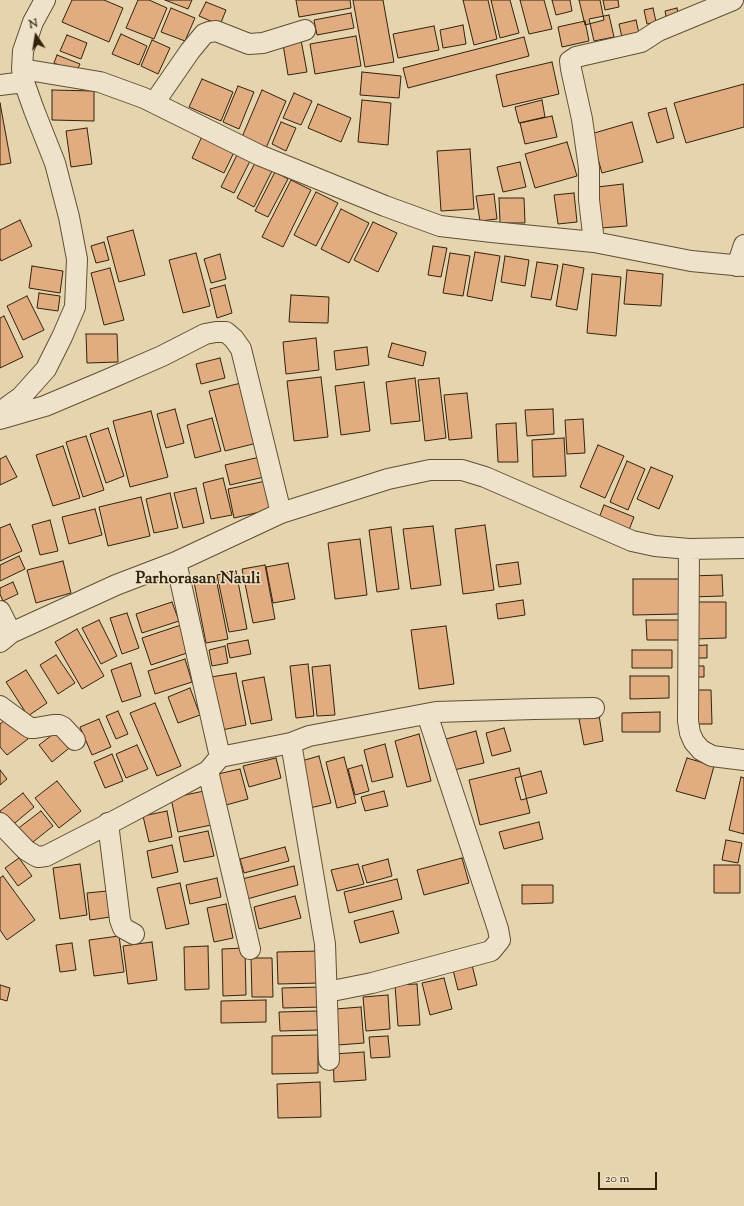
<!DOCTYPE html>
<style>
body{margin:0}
#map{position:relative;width:744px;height:1206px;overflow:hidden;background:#e5d4ad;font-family:"Sorts Mill Goudy",serif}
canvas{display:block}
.north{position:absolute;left:16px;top:16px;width:40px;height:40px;-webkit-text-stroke:3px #eee3ca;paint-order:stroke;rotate:348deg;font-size:11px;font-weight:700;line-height:16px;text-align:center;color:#33230c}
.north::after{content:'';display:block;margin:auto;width:14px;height:18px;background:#33230c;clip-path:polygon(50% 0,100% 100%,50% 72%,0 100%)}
.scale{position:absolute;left:598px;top:1172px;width:59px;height:18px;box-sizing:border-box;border:2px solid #33230c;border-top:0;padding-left:5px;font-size:12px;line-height:14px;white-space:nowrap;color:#33230c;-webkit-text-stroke:3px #eee3ca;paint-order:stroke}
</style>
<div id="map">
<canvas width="744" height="1206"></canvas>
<div class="north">N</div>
<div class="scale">20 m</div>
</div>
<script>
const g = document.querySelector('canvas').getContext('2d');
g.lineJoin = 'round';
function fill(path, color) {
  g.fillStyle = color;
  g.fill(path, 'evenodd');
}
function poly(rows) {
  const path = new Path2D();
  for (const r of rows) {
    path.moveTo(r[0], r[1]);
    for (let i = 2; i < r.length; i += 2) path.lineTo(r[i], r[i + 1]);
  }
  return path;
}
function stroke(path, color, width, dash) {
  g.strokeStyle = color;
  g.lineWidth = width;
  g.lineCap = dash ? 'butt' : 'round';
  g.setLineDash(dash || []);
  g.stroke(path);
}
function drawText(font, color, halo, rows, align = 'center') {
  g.font = font + ' "Sorts Mill Goudy",serif';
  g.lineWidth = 3;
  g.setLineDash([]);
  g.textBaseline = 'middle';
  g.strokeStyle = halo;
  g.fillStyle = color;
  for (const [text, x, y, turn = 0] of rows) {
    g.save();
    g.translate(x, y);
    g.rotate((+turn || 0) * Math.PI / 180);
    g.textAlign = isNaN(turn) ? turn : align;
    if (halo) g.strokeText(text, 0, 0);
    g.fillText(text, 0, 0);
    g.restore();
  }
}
const building = poly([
 [72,0,104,0,123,8,109,42,62,22,72,0],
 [138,0,149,0,167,8,154,39,126,28,138,0],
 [165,0,192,0,188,9,165,0],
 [296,0,350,0,351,8,299,17,296,0],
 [353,0,383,0,394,62,365,67,353,0],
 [463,0,488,0,497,39,474,45,463,0],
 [491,0,510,0,519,33,500,38,491,0],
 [520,0,544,0,552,29,529,34,520,0],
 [552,0,570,0,572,11,556,15,552,0],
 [579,0,600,0,604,20,585,25,579,0],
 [603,0,618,0,619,7,605,10,603,0],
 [206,2,226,10,220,25,199,16,206,2],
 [171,8,195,18,185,41,161,32,171,8],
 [653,8,656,22,647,24,644,10,653,8],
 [677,8,679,19,667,21,665,11,677,8],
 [351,13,354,28,317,35,314,20,351,13],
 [609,15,614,37,594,41,589,19,609,15],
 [636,20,640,38,623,42,619,24,636,20],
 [585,21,589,41,562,47,558,27,585,21],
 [463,25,466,44,443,48,440,30,463,25],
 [434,26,439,50,398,58,393,34,434,26],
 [121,34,147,46,139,65,112,54,121,34],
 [67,35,87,43,81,59,60,51,67,35],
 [356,36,361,66,315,74,310,44,356,36],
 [524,37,529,56,408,88,403,68,524,37],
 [152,40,170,48,158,74,141,66,152,40],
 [301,40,307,72,288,75,283,44,301,40],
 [57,55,80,64,76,72,54,63,57,55],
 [552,62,559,94,503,107,496,75,552,62],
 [362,72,401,76,399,98,360,95,362,72],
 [202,79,233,92,221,121,189,107,202,79],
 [744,84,744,127,686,143,674,103,744,84],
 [238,86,254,92,239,129,223,122,238,86],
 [52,90,94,91,94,121,52,120,52,90],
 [262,90,286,101,266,148,242,137,262,90],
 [294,93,312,101,301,125,283,118,294,93],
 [362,100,391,103,388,145,358,142,362,100],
 [542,100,545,117,519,123,515,107,542,100],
 [0,103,11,163,0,165,0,103],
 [318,104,351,118,341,142,308,128,318,104],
 [666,108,674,138,657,143,648,113,666,108],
 [552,116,557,137,525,144,520,123,552,116],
 [281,122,296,128,286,151,272,144,281,122],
 [632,122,643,162,602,173,591,134,632,122],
 [87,128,92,164,71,167,66,131,87,128],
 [204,132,236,148,224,173,192,158,204,132],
 [567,142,577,176,535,188,525,154,567,142],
 [470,149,474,209,441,211,437,151,470,149],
 [238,153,251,159,234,193,221,187,238,153],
 [520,162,526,187,503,192,497,167,520,162],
 [255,163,272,171,254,207,237,198,255,163],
 [275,172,288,179,268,217,255,211,275,172],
 [291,180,311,190,283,247,262,237,291,180],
 [623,184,627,226,601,228,597,187,623,184],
 [316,192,338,203,316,246,294,235,316,192],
 [574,193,577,222,558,224,554,195,574,193],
 [494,194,497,219,480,221,476,196,494,194],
 [499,198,524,198,525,223,500,223,499,198],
 [341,209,369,223,349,263,321,249,341,209],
 [20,220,32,246,1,261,0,258,0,230,20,220],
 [373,222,397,233,378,272,354,260,373,222],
 [133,230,145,275,119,282,107,237,133,230],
 [104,242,109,260,96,263,91,246,104,242],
 [433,246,447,248,441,277,428,275,433,246],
 [475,252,500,256,492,301,467,296,475,252],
 [196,253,210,306,183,313,169,260,196,253],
 [450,253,470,256,463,296,443,293,450,253],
 [220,254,226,279,211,283,204,259,220,254],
 [505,256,529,260,525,286,501,282,505,256],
 [537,262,558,265,551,300,531,297,537,262],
 [563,264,584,268,577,310,556,306,563,264],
 [32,266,63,271,60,293,29,288,32,266],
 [110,268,124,320,104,325,91,273,110,268],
 [627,270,663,274,661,306,624,304,627,270],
 [592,274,621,277,616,336,587,333,592,274],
 [225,285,232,313,217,318,210,289,225,285],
 [39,293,60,296,58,311,37,308,39,293],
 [291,295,329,297,328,323,289,322,291,295],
 [27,296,44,330,23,340,7,306,27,296],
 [4,316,23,357,0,368,0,318,4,316],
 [86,334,117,334,118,362,87,363,86,334],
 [316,338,319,370,286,374,283,342,316,338],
 [392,343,426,352,423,366,388,357,392,343],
 [367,347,369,365,336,370,334,351,367,347],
 [220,358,225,378,201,384,196,364,220,358],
 [321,377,328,437,294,441,287,381,321,377],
 [415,378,420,421,391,424,386,382,415,378],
 [439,378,446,438,425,441,418,380,439,378],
 [364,382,370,431,341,435,335,386,364,382],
 [241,383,257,443,225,451,209,391,241,383],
 [467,393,472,438,449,440,444,395,467,393],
 [175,409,184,443,166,448,157,414,175,409],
 [553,409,554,434,527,436,525,410,553,409],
 [151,411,168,477,130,487,113,421,151,411],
 [212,418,221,451,195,458,187,425,212,418],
 [583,419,585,453,567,454,565,420,583,419],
 [516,423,518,462,498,462,496,424,516,423],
 [108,428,124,476,106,483,90,434,108,428],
 [86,436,104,490,83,497,66,442,86,436],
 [564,438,566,476,533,477,532,440,564,438],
 [598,445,624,456,605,498,580,487,598,445],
 [63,446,80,498,53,506,36,455,63,446],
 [6,456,17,477,0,485,0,459,6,456],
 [260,457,264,477,230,485,225,465,260,457],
 [627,461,645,469,628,510,610,502,627,461],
 [651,467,673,476,659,509,637,499,651,467],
 [223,478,232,515,211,519,203,483,223,478],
 [266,481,273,509,234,518,228,489,266,481],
 [196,488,204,523,183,528,174,493,196,488],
 [170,493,178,528,154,533,146,499,170,493],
 [141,497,150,536,108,546,99,507,141,497],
 [604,505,634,517,629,530,599,518,604,505],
 [95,509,102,535,69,544,62,517,95,509],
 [50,520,58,551,40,555,32,525,50,520],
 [10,524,22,551,0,561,0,528,10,524],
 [485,525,494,590,463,594,455,529,485,525],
 [433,526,441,585,411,589,403,529,433,526],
 [391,527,399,589,377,592,369,530,391,527],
 [360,539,367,595,335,599,328,543,360,539],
 [19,556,25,569,0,581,0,565,19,556],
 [63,561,71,593,36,603,27,570,63,561],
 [518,562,521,584,499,587,496,565,518,562],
 [288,563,295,599,273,603,266,567,288,563],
 [265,565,275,619,253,623,242,569,265,565],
 [236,571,247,629,229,632,217,575,236,571],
 [722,575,723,596,690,597,690,576,722,575],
 [216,578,228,639,206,643,194,582,216,578],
 [633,579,680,579,680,614,633,615,633,579],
 [13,582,18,594,3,601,0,594,0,588,13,582],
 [523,600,525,615,498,619,496,604,523,600],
 [172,602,179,621,142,633,136,614,172,602],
 [694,602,726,602,726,638,694,639,694,602],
 [127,613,139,648,122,654,110,618,127,613],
 [99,620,117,656,101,664,82,628,99,620],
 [646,620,680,620,681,640,647,640,646,620],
 [181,625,190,652,151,665,142,638,181,625],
 [446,626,454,684,419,689,411,630,446,626],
 [77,629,104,676,82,689,55,642,77,629],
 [248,640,251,654,230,658,227,644,248,640],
 [707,645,707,658,689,658,689,646,707,645],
 [225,646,228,663,212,666,209,650,225,646],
 [632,650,672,650,672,668,632,668,632,650],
 [56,655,75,683,58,694,40,665,56,655],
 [185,659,192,682,155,694,148,671,185,659],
 [131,663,141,696,122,702,111,670,131,663],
 [308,664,314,716,296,718,290,666,308,664],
 [330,665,335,715,317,716,312,667,330,665],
 [690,666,704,666,704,677,690,677,690,666],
 [26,670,47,703,28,716,6,682,26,670],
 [236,673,246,725,222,730,211,677,236,673],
 [630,676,669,676,669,698,630,699,630,676],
 [264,677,272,720,251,724,242,681,264,677],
 [190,688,200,715,178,723,168,697,190,688],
 [690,690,711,690,712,724,690,724,690,690],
 [155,703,181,766,157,776,130,713,155,703],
 [118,711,128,734,116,739,106,716,118,711],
 [660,712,660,732,622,732,622,713,660,712],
 [599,715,603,741,584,745,579,719,599,715],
 [10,716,28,739,7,755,0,747,0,724,10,716],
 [99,719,111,747,92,755,80,727,99,719],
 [504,728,511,751,492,756,486,733,504,728],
 [60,729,73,745,52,762,39,745,60,729],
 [476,731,484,763,454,770,446,739,476,731],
 [419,734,431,781,407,787,395,741,419,734],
 [385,744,393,777,372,782,364,750,385,744],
 [137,745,148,769,126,778,116,754,137,745],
 [112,754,123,781,105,788,94,762,112,754],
 [319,756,331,803,310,808,298,762,319,756],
 [344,757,356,803,337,808,326,762,344,757],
 [276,758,281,778,249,787,243,766,276,758],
 [687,758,714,766,705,799,676,791,687,758],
 [362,765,369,791,355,795,348,769,362,765],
 [519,768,530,813,480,825,469,780,519,768],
 [240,769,248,799,226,805,218,774,240,769],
 [0,770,7,779,0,785,0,770],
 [541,771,547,793,521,800,515,778,541,771],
 [741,777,744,778,744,834,729,830,741,777],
 [57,781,81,811,59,828,35,798,57,781],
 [204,791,211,825,178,832,171,798,204,791],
 [384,791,388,806,365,811,361,797,384,791],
 [23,793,34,807,10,827,0,815,0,811,23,793],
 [41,811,53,826,28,846,16,830,41,811],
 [167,811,172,837,149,842,143,816,167,811],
 [539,822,543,839,504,849,499,832,539,822],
 [208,831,214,856,184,862,179,837,208,831],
 [726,840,742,843,738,863,722,860,726,840],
 [172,845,178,872,152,878,147,851,172,845],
 [285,847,289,861,244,873,240,859,285,847],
 [19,858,32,876,18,886,5,868,19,858],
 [462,858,469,883,424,895,417,870,462,858],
 [388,859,392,876,367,883,362,866,388,859],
 [80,864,87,915,60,919,53,868,80,864],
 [358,864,364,884,337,891,331,870,358,864],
 [714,865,740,865,740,893,714,893,714,865],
 [294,866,298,885,247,899,242,879,294,866],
 [3,876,35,920,7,940,0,930,0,878,3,876],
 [217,878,221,897,190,904,186,885,217,878],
 [397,879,402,899,349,913,344,892,397,879],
 [180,883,189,924,166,929,157,888,180,883],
 [522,885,553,885,553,903,522,904,522,885],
 [107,891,110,917,90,920,87,893,107,891],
 [295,896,301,918,259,929,254,907,295,896],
 [226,904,233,938,214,942,207,908,226,904],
 [393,911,399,933,360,943,354,921,393,911],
 [119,936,124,972,94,976,89,940,119,936],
 [152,942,157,980,128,984,123,946,152,942],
 [72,943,76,970,60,972,56,945,72,943],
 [208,946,209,989,185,990,184,947,208,946],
 [245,948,246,995,223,996,222,949,245,948],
 [320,951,320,983,278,984,277,952,320,951],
 [251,958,272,958,273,997,252,997,251,958],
 [472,965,477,985,458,990,453,970,472,965],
 [444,978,452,1009,430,1015,422,983,444,978],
 [417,984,420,1025,398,1026,395,985,417,984],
 [0,985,10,988,7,1001,0,999,0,985],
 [321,987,322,1007,283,1008,282,988,321,987],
 [388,995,390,1029,366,1031,363,997,388,995],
 [266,1000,266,1022,221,1023,221,1001,266,1000],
 [361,1007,364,1043,338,1045,335,1009,361,1007],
 [317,1011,318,1030,280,1031,279,1012,317,1011],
 [318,1035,318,1073,272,1074,272,1036,318,1035],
 [388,1036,390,1057,371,1058,369,1037,388,1036],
 [364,1052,366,1080,334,1082,333,1054,364,1052],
 [320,1082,321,1117,278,1118,277,1084,320,1082]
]);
const minor = poly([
 [22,69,100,82,144,98,259,155,385,206,440,226,492,232,594,242,691,261,744,266],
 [0,85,24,82],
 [154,103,190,51,204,34,209,32,216,31,249,44,263,43,305,30],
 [594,242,589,200,589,168,582,119,571,69,570,61,576,57,641,42,658,31,733,0],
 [737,266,744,245],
 [0,412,21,397,46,369,62,337,75,307,77,259,69,217,55,163,34,110,24,82,22,69,23,51,33,22,45,0],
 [0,419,45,406,109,379,162,356,205,334,216,332,226,332,234,339,241,349,281,513],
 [689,549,688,721,690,733,694,742,701,750,712,756,744,760],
 [176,562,220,757],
 [0,611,11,633],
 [0,642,11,633,116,585,176,562,281,513,388,479,430,470,462,470,485,477,632,541,655,546,689,549,744,548],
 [0,706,30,728,35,728,53,725,59,725,63,727,75,740],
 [291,743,325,944,329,1060],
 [208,771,250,949],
 [0,823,26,850,34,855,38,857,46,856,118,819,208,771,220,757,291,743,309,736,436,712,534,709,594,708],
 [108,823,120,920,123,928,134,934],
 [327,992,372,983,491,951,500,940,498,929,427,714]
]);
const quarterNames = [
 ["Parhorasan Nauli",198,580]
];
fill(building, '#e1ac80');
stroke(building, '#33230c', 1);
stroke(minor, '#604f34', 22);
stroke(minor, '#eee3ca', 20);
drawText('bold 17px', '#33230c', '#eee3ca', quarterNames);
</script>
